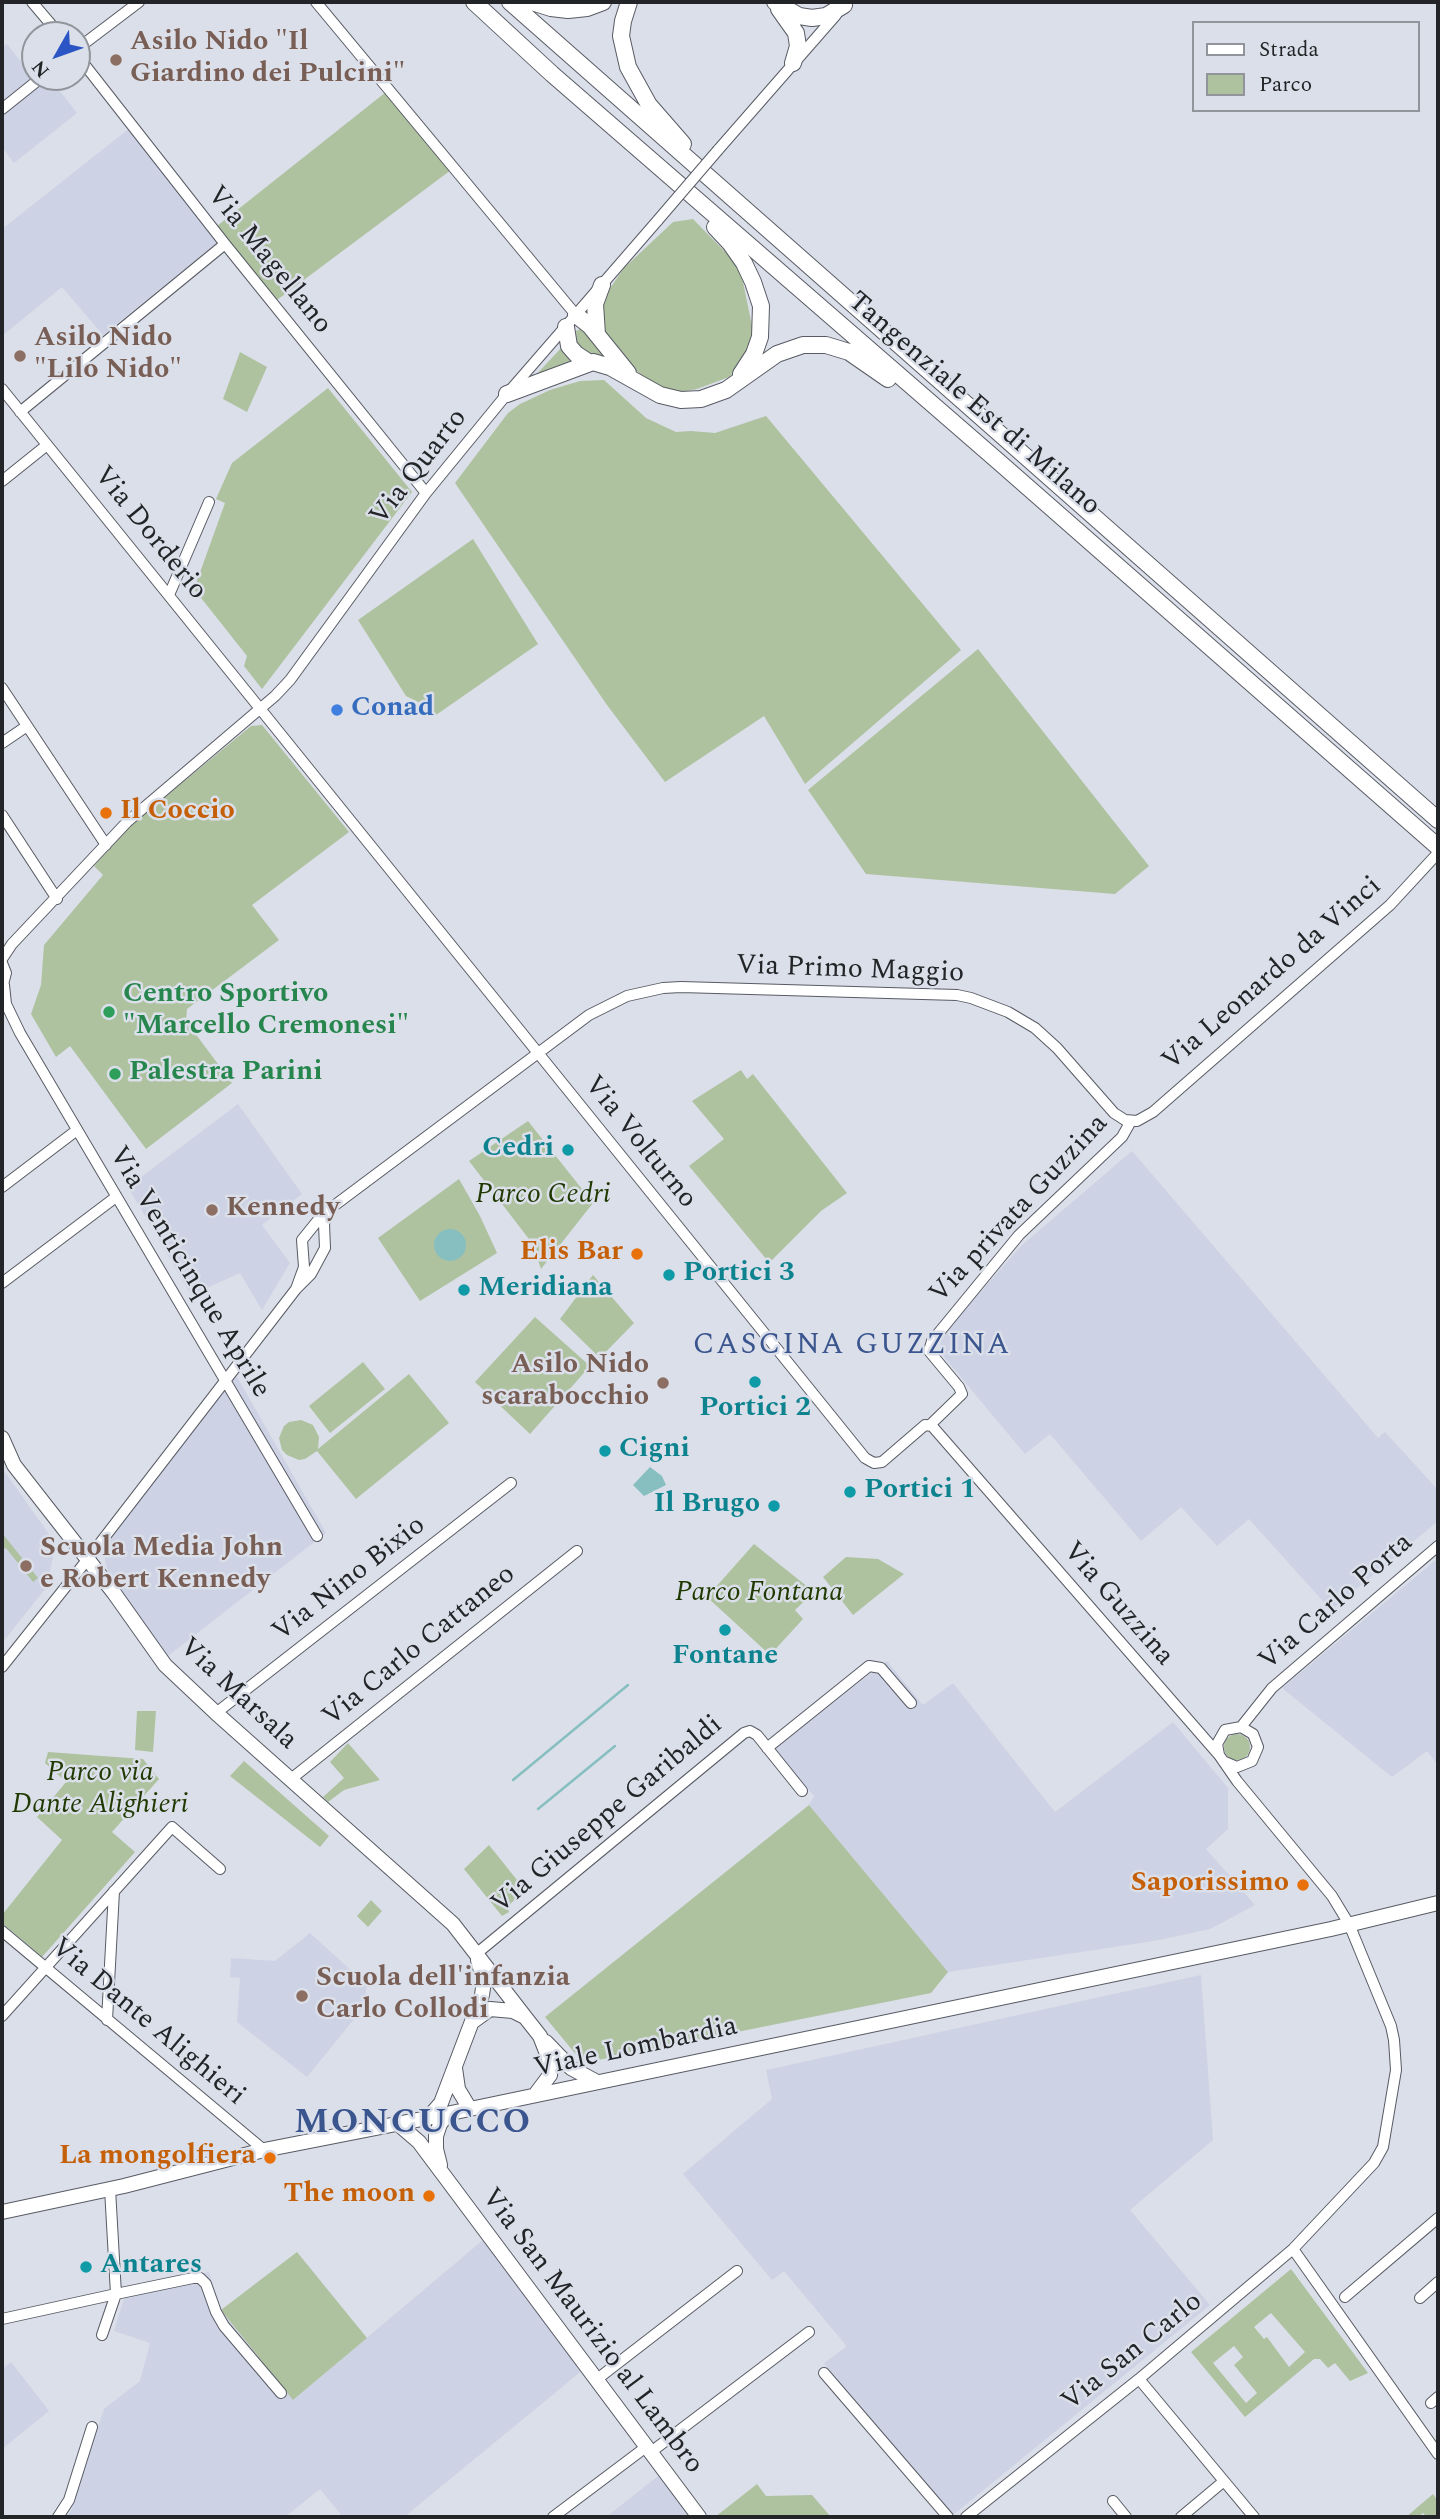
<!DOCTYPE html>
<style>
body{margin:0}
#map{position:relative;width:1440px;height:2519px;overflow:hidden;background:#dbdfe9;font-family:Spectral,serif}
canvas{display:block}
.frame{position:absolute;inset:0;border:4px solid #222427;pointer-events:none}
.legend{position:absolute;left:1192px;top:21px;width:228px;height:91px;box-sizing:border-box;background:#dbdfe9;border:2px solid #91949b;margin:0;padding:9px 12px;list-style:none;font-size:21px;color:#222427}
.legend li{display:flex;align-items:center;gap:14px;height:35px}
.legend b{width:35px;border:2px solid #91949b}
.north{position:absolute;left:21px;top:21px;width:70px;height:70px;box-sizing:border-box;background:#dbdfe9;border:2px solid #91949b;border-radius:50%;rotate:230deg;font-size:19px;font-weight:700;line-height:28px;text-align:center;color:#222427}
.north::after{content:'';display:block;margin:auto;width:24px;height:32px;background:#2b55c4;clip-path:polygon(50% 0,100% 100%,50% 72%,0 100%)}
</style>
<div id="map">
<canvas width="1440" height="2519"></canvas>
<div class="frame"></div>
<ul class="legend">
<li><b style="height:9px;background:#fff"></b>Strada</li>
<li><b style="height:19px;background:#aec2a0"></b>Parco</li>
</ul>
<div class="north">N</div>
</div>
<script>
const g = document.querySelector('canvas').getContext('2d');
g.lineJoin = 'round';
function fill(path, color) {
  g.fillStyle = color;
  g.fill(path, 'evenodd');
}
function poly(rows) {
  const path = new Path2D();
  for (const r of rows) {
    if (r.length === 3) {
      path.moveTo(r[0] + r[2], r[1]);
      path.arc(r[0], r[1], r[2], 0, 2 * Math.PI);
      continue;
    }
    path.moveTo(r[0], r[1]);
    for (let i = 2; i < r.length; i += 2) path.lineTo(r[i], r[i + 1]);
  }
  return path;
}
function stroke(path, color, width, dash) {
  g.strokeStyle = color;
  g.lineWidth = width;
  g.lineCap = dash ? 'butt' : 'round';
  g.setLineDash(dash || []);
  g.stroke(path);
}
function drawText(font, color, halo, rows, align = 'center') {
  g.font = font + ' Spectral,serif';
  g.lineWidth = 5;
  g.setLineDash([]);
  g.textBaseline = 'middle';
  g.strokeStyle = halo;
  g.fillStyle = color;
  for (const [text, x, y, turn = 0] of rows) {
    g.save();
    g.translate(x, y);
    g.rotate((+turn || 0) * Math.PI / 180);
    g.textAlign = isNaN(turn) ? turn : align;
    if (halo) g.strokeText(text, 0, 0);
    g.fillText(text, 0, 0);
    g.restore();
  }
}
const built = poly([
 [7,44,34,79,49,77,77,113,14,163,2,147,2,48],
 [135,124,225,236,103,335,62,287,2,336,2,229],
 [238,1104,302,1194,262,1225,290,1263,262,1310,240,1273,191,1295,128,1187],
 [1132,1151,1378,1438,1385,1432,1438,1490,1438,1521,1331,1610,1249,1519,1217,1546,1181,1507,1141,1541,1050,1434,1025,1454,944,1357,939,1339,1021,1246],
 [236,1375,326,1533,164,1659,113,1590,105,1561,106,1548,112,1537],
 [2,1468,56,1544,46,1588,2,1643],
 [1437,1559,1438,1765,1427,1751,1392,1777,1282,1688],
 [887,1661,923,1705,953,1683,1055,1812,1173,1722,1228,1788,1228,1829,1206,1849,1255,1905,1210,1929,1154,1941,948,1972,809,1805,814,1796,773,1749],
 [310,1933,367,1985,363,2008,307,2077,237,2022,240,1978,230,1977,231,1958,275,1961],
 [1201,1975,1213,2140,1130,2210,1210,2305,953,2515,824,2363,846,2347,845,2344,784,2271,772,2280,683,2174,772,2099,766,2070],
 [483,2240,584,2369,404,2517,343,2517,320,2489,285,2517,66,2517,71,2511,104,2409,140,2381,150,2343,114,2331,127,2289,209,2272,221,2310,293,2400],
 [11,2362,49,2411,2,2449,2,2369],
 [662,2473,695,2517,606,2517]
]);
const green = poly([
 [386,92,451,170,277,300,217,226],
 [693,219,740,267,754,336,744,361,729,377,697,389,680,392,665,389,646,379,629,364,607,338,600,317,606,294,624,268,673,222],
 [584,327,607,358,598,359,577,346,576,331],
 [563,346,574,361,533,378],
 [240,352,267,367,247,412,223,399],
 [604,380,646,418,676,432,691,431,715,433,766,416,961,650,805,784,764,716,665,782,607,705,455,483,508,413,520,404,550,390,580,381],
 [328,388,412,492,262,689,244,666,247,656,194,589,225,503,216,499,232,463],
 [473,539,538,644,436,715,424,705,406,696,358,620],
 [978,649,1149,866,1115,894,866,874,808,790],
 [262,725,349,832,252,905,279,940,187,1009,186,1021,232,1083,146,1149,70,1046,56,1057,31,1014,41,985,44,945,103,875,94,866,131,825,251,726],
 [741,1070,747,1079,753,1074,847,1193,821,1211,772,1260,767,1260,689,1166,724,1139,692,1101],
 [528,1121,593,1203,541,1269,532,1243,469,1161],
 [459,1179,480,1216,497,1253,420,1301,378,1238],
 [593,1275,634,1323,600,1358,560,1319],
 [535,1317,590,1366,530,1434,475,1382],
 [363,1362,385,1389,330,1433,309,1406],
 [409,1374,449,1423,356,1499,317,1451,305,1459,299,1460,287,1455,282,1450,279,1438,284,1426,289,1422,301,1420,313,1425,319,1437,318,1449],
 [2,1533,38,1578,33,1582,6,1548,2,1550],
 [754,1544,814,1592,795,1610,803,1619,770,1655,707,1597],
 [846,1557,878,1559,904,1574,853,1615,823,1577],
 [137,1711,156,1711,153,1752,135,1750],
 [1237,1747,13],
 [348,1743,380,1780,344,1790,328,1802,323,1797,344,1778,330,1762],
 [48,1752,143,1759,159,1779,112,1832,135,1852,42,1957,2,1923,2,1915,62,1840,37,1817,66,1782,45,1763],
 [244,1761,329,1836,320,1847,230,1776],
 [809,1805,948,1972,931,1993,583,2063,545,2017],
 [489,1845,525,1890,507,1907,509,1912,502,1916,464,1869],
 [371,1900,382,1911,368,1927,357,1916],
 [297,2252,367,2338,293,2400,221,2310],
 [1291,2269,1368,2373,1350,2381,1335,2363,1328,2368,1320,2359,1314,2359,1245,2417,1191,2352],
 [1271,2313,1305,2352,1289,2367,1267,2337,1264,2339,1254,2327],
 [1234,2346,1243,2357,1234,2365,1257,2393,1246,2403,1213,2363],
 [757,2484,766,2496,812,2495,831,2517,715,2517],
 [1433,2494,1438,2501,1438,2517,1427,2517,1423,2513,1418,2517,1406,2517]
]);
const water = poly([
 [450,1245,16],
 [650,1467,662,1476,666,1485,644,1496,633,1485]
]);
const stream = poly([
 [513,1780,628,1685],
 [538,1809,615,1746]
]);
const minor = poly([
 [32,2,60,35],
 [316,2,576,315],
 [77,49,139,2],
 [77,55,225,244,426,493],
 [2,109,42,77],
 [718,150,836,15],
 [2,389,865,1458,874,1463,882,1462,925,1425,932,1426,1219,1755],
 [20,412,225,244],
 [2,481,47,445],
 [169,595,209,502],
 [2,688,106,845],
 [2,743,27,726],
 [2,815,57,899],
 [2,959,12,944,127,822,275,696,290,680,426,493,507,394,658,220],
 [2,963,6,973,2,988],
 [4,985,6,1004,20,1033,317,1536],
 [2,1187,77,1130],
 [2,1283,116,1197],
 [296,1289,304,1267,302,1240,323,1214,589,1015,627,996,663,988,681,987,957,995,971,998,1008,1012,1035,1028,1057,1048,1114,1113,1125,1120,1137,1121,1153,1112,1390,905,1438,853],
 [930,1425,962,1394,959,1387,929,1351,932,1341,1019,1235,1122,1137,1131,1121],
 [2,1667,87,1560,296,1289,311,1274,325,1248,324,1224,328,1211],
 [216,1713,511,1483],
 [1241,1727,1272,1688,1438,1546],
 [767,1748,869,1666,881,1668,911,1703],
 [291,1779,577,1551],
 [2,1931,264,2150],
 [476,1954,744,1733,750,1731,757,1735,802,1791],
 [2,2016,172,1827,220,1869],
 [107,2020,114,1891],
 [110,2189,116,2294,193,2278,200,2278,206,2284,216,2312,224,2326,281,2393],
 [1293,2249,1438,2454],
 [1345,2297,1438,2218],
 [1420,2298,1438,2282],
 [2,2319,116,2294],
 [102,2335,116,2294],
 [824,2373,948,2517],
 [1139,2379,1254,2517],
 [596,2380,737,2271],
 [1431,2403,1438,2397],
 [651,2452,809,2332],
 [1113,2501,1126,2517],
 [58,2517,69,2500,92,2427],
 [553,2517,646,2447],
 [966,2517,1139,2379,1293,2249,1374,2163,1383,2147,1396,2070,1394,2040,1391,2026,1349,1924,1332,1896,1237,1781,1219,1755,1217,1744,1225,1730,1241,1727,1253,1734,1258,1747,1252,1761,1237,1767,1223,1761],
 [1181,2517,1224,2481]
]);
const major = poly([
 [2,1438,14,1465,114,1593,165,1665,216,1713,453,1924,525,2017],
 [472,2022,490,2009,513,2011,525,2017,540,2036,551,2064,550,2075,535,2095],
 [546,2042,571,2068,597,2082],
 [455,2068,458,2089,470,2109],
 [427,2119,441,2103,482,1995,484,1981,478,1960],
 [397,2123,419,2142,699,2517],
 [440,2165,436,2149,436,2136,440,2124,448,2114],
 [2,2212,124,2186,264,2150,427,2118,1331,1929,1438,1903]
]);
const highway = poly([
 [474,2,552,74,999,462,1438,847],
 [510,2,1438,820],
 [532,2,551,8,568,10,587,8,603,2],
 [629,2,623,21,621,36,628,67,649,105,683,144],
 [775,2,799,16,812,18,826,16,844,5],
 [779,9,796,33,798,46,793,63],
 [715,227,730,243,744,263,753,282,761,306,760,337,754,354,741,374],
 [576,315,590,326,628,373],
 [566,327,569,346,576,354,588,362],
 [597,334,595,304,602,285],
 [507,394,593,362,610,367,660,395,681,400,701,399,726,390,777,354,803,345,826,345,849,352,888,379]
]);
const minorBridge = poly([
 [658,220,718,150]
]);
const markers = [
 [116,60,7,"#8d6e63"],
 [20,356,7,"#8d6e63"],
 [337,710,7,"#3f7fe0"],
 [106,813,7,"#e8710a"],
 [109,1012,7,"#2e9e5b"],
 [115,1074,7,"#2e9e5b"],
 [568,1150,7,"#0f9aa8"],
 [212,1210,7,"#8d6e63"],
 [637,1254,7,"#e8710a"],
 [669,1275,7,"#0f9aa8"],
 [464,1290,7,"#0f9aa8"],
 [755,1382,7,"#0f9aa8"],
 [663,1383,7,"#8d6e63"],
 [605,1451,7,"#0f9aa8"],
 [850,1492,7,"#0f9aa8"],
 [774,1506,7,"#0f9aa8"],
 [26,1566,7,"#8d6e63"],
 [725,1630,7,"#0f9aa8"],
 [1303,1885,7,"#e8710a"],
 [302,1996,7,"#8d6e63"],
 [270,2158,7,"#e8710a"],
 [429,2196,7,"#e8710a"],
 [86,2267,7,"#0f9aa8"]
];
const educationNames = [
 ["Asilo Nido \"Il",130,44],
 ["Giardino dei Pulcini\"",130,76],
 ["Asilo Nido",34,340],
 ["\"Lilo Nido\"",34,372],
 ["Kennedy",226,1210],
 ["Asilo Nido",649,1367,"right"],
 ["scarabocchio",649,1399,"right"],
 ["Scuola Media John",40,1550],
 ["e Robert Kennedy",40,1582],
 ["Scuola dell'infanzia",316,1980],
 ["Carlo Collodi",316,2012]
];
const streetNames = [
 ["Via Magellano",268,261,51],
 ["Tangenziale Est di Milano",973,405,41],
 ["Via Quarto",420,468,-52],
 ["Via Dorderio",149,534,51],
 ["Via Primo Maggio",850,971,2],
 ["Via Leonardo da Vinci",1273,975,-41],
 ["Via Volturno",639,1143,51],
 ["Via privata Guzzina",1020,1210,-47],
 ["Via Venticinque Aprile",188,1273,59],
 ["Via Nino Bixio",350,1580,-38],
 ["Via Carlo Porta",1337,1603,-41],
 ["Via Guzzina",1117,1605,49],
 ["Via Carlo Cattaneo",420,1647,-39],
 ["Via Marsala",237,1695,43],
 ["Via Giuseppe Garibaldi",608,1816,-40],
 ["Via Dante Alighieri",147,2023,40],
 ["Viale Lombardia",636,2049,-12],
 ["Via San Maurizio al Lambro",591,2332,53],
 ["Via San Carlo",1133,2353,-39]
];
const shopNames = [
 ["Conad",351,710]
];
const foodNames = [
 ["Il Coccio",120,813,"left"],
 ["Elis Bar",623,1254],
 ["Saporissimo",1289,1885],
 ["La mongolfiera",256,2158],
 ["The moon",415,2196]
];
const leisureNames = [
 ["Centro Sportivo",123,996],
 ["\"Marcello Cremonesi\"",123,1028],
 ["Palestra Parini",129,1074]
];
const cultureNames = [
 ["Cedri",554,1150,"right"],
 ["Portici 3",683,1275],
 ["Meridiana",478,1290],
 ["Portici 2",755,1410,"center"],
 ["Cigni",619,1451],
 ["Portici 1",864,1492],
 ["Il Brugo",760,1506,"right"],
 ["Fontane",725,1658,"center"],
 ["Antares",100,2267]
];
const parkNames = [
 ["Parco Cedri",543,1197],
 ["Parco Fontana",759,1595],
 ["Parco via",100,1775],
 ["Dante Alighieri",100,1807]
];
const neighbourhoodNames = [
 ["CASCINA GUZZINA",852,1347]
];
const districtNames = [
 ["MONCUCCO",413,2125]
];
fill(built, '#cdd2e4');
fill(green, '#aec2a0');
fill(water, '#87bfc0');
stroke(stream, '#87bfc0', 2.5);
stroke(minor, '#585b64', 12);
stroke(major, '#585b64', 16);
stroke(highway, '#585b64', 18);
stroke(minor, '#fff', 10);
stroke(major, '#fff', 14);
stroke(highway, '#fff', 16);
stroke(minorBridge, '#585b64', 12, []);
stroke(minorBridge, '#fff', 10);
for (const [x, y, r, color] of markers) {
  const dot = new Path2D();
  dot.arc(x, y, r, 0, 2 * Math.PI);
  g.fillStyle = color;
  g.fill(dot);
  stroke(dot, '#dbdfe9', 2.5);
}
drawText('bold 28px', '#785e54', '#dbdfe9', educationNames, 'left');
drawText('28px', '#222427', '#dbdfe9', streetNames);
drawText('bold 28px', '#366cbe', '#dbdfe9', shopNames, 'left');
drawText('bold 28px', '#c56008', '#dbdfe9', foodNames, 'right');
drawText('bold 28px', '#27864d', '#dbdfe9', leisureNames, 'left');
drawText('bold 28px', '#0d838f', '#dbdfe9', cultureNames, 'left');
drawText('italic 28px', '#1f3900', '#dbdfe9', parkNames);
g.letterSpacing = '2px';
drawText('30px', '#3b558f', '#dbdfe9', neighbourhoodNames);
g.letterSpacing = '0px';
g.letterSpacing = '2px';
drawText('bold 35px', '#3b558f', '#dbdfe9', districtNames);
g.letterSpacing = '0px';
</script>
